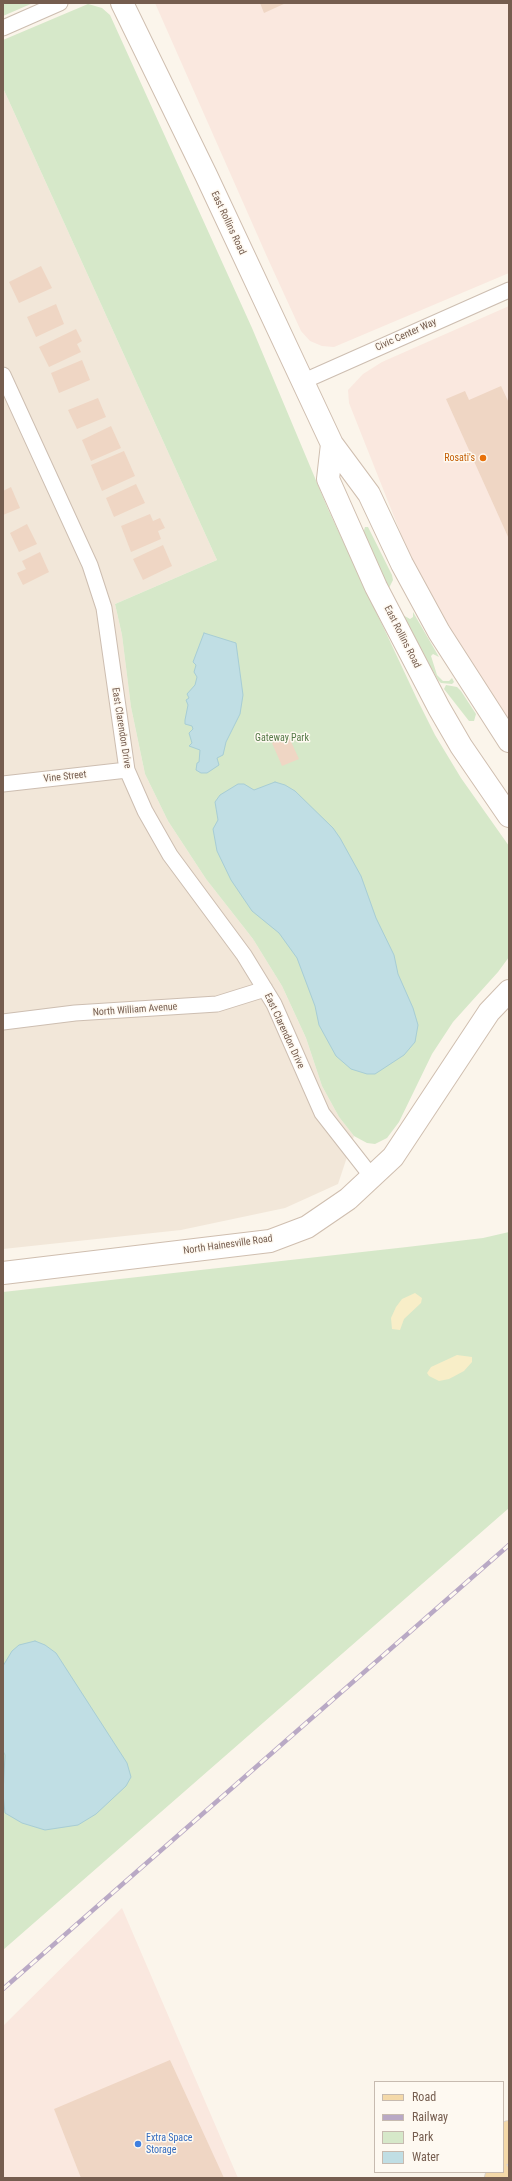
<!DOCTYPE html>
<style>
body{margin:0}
#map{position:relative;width:512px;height:2181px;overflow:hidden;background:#fbf5eb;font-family:"Roboto Condensed",sans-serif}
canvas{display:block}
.frame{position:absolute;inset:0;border:4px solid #755d4f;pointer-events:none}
.legend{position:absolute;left:374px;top:2081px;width:130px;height:92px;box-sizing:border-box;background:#fef9f1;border:1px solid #c7bbb0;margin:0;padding:5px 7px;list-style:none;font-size:12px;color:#755d4f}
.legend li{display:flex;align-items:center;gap:8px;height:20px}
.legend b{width:20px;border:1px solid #c7bbb0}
</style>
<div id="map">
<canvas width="512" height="2181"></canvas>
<div class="frame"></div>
<ul class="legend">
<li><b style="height:5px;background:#f4d9a9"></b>Road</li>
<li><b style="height:5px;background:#b9a9c5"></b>Railway</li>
<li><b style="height:11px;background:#d6e8c9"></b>Park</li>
<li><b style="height:11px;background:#c0dee4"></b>Water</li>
</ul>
</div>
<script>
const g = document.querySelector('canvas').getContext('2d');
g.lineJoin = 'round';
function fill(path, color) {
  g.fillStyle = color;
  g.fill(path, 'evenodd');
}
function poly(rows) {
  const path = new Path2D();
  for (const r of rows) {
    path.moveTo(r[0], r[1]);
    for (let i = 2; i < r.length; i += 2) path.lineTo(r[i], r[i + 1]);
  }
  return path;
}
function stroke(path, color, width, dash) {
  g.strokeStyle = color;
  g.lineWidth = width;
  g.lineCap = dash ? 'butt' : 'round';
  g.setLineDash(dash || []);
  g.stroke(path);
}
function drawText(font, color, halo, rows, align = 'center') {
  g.font = font + ' "Roboto Condensed",sans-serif';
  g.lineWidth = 3;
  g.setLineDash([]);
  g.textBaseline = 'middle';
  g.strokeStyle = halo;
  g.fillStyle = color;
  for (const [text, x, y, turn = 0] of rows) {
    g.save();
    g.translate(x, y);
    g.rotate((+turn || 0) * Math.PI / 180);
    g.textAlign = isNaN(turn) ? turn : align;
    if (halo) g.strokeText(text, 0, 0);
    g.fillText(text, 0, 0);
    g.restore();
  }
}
const residential = poly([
 [3,88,217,560,115,604,122,635,131,707,145,774,168,821,206,879,253,939,282,986,306,1038,322,1086,339,1117,354,1136,338,1184,285,1208,181,1230,3,1249]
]);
const commercial = poly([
 [155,3,509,3,509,273,334,347,322,346,310,341,301,331,268,259],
 [509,306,509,724,418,577,349,403,348,390,363,374,382,362],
 [122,1908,238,2178,3,2178,3,2026]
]);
const green = poly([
 [3,3,33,3,3,16],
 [88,4,102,8,110,15,252,328,328,509,417,699,435,735,461,778,509,846,509,957,498,972,453,1022,432,1054,399,1122,387,1138,375,1144,367,1143,354,1136,339,1117,322,1086,306,1038,282,986,253,939,206,879,168,821,145,774,131,707,122,635,115,604,217,560,3,88,3,40],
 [365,527,368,527,392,575,393,580,389,588,363,534],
 [413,612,439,657,433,654,431,656,437,675,443,681,449,681,452,678,454,682,452,684,441,683,438,680,401,614,410,619,413,617],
 [446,685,457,687,461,691,476,714,474,721,469,721,444,689],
 [509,1232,509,1508,3,1950,3,1292,407,1247,483,1238]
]);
const sand = poly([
 [415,1293,422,1298,421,1303,404,1319,400,1330,392,1329,391,1318,396,1307,402,1299],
 [457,1355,472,1357,472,1362,464,1371,449,1379,439,1381,429,1376,427,1373,431,1367]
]);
const water = poly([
 [204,633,236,643,243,695,240,714,226,742,223,755,217,758,219,765,207,773,201,773,196,770,197,763,199,762,200,750,189,746,192,743,189,733,193,729,192,726,185,724,185,720,188,705,186,700,189,698,187,694,195,685,197,677,194,672,196,665,193,662,204,633],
 [275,782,285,785,295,791,333,828,340,838,361,876,376,918,394,955,398,974,413,1008,418,1025,415,1042,404,1055,375,1074,367,1074,351,1069,336,1056,319,1025,315,1006,297,958,279,933,252,911,231,880,217,851,213,829,218,820,215,802,220,795,238,784,244,784,254,790,275,782],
 [35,1641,45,1645,56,1653,127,1763,131,1777,126,1786,96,1814,78,1825,45,1830,22,1823,5,1813,3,1794,5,1755,3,1751,3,1666,12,1651,19,1645,35,1641]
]);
const building = poly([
 [260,3,286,3,264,13],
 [41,266,52,288,19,303,9,282],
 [56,304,64,324,36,337,27,317],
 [76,329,82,341,77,344,81,352,49,367,39,347],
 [82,360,90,380,59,393,51,373],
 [501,386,509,403,509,539,446,399,465,391,469,400],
 [98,398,106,417,77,429,68,410],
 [111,426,121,448,91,461,82,440],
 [124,451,135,476,102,491,91,465],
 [136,484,145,503,114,517,106,498],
 [11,487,20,508,3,515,3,491],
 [150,514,153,521,160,518,165,528,158,531,161,539,131,552,121,526],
 [27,524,37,544,19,552,10,533],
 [163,545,172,566,143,580,133,559],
 [40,552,49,572,23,585,17,573,26,569,22,561],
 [288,735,299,759,282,766,272,743],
 [170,2060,224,2178,81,2178,54,2109]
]);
const minor = poly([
 [3,28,60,3],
 [3,375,90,565,104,608,127,770,145,811,170,855,244,955,274,1004,322,1113,372,1177],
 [304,381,509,290],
 [3,784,127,770],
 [3,1022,75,1013,217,1004,265,989]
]);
const secondary = poly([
 [122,3,206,175,332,444,369,494,402,564,439,632,509,741],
 [332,444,328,479,376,587,439,708,461,746,509,816],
 [3,1273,270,1241,307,1227,348,1199,393,1157,489,1012,509,991]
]);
const primary = poly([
 [503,2154,509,2132],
 [496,2178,498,2172]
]);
const rail = poly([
 [3,1989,509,1545]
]);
const markers = [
 [483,458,4,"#e8710a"],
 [138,2144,4,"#3f7fe0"]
];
const streetNames = [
 ["East Rollins Road",228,223,65],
 ["Civic Center Way",406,335,-24],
 ["East Rollins Road",402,637,63],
 ["East Clarendon Drive",121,728,81],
 ["Vine Street",65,777,-6],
 ["North William Avenue",135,1010,-4],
 ["East Clarendon Drive",284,1031,65],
 ["North Hainesville Road",228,1245,-8]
];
const foodNames = [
 ["Rosati's",475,458]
];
const parkNames = [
 ["Gateway Park",282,738]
];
const shopNames = [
 ["Extra Space",146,2138],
 ["Storage",146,2150]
];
fill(residential, '#f2e7d9');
fill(commercial, '#fae8df');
fill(green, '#d6e8c9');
fill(sand, '#f8eec8');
fill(water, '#c0dee4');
stroke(water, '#a7cdd5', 1);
fill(building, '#efd6c4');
stroke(minor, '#cdbeb1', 17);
stroke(secondary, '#cfbeaf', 24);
stroke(primary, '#d8d2ce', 24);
stroke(minor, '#fff', 15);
stroke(secondary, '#fff', 22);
stroke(primary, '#f4d9a9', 22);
stroke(rail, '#b9a9c5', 4.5);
stroke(rail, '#fef9f1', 3, [9]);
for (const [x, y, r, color] of markers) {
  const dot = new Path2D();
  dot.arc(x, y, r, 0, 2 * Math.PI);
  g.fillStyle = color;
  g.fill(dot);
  stroke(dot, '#fef9f1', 1.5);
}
drawText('10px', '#755d4f', '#fef9f1', streetNames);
drawText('10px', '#c56008', '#fef9f1', foodNames, 'right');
drawText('10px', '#557948', '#fef9f1', parkNames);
drawText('10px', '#366cbe', '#fef9f1', shopNames, 'left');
</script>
